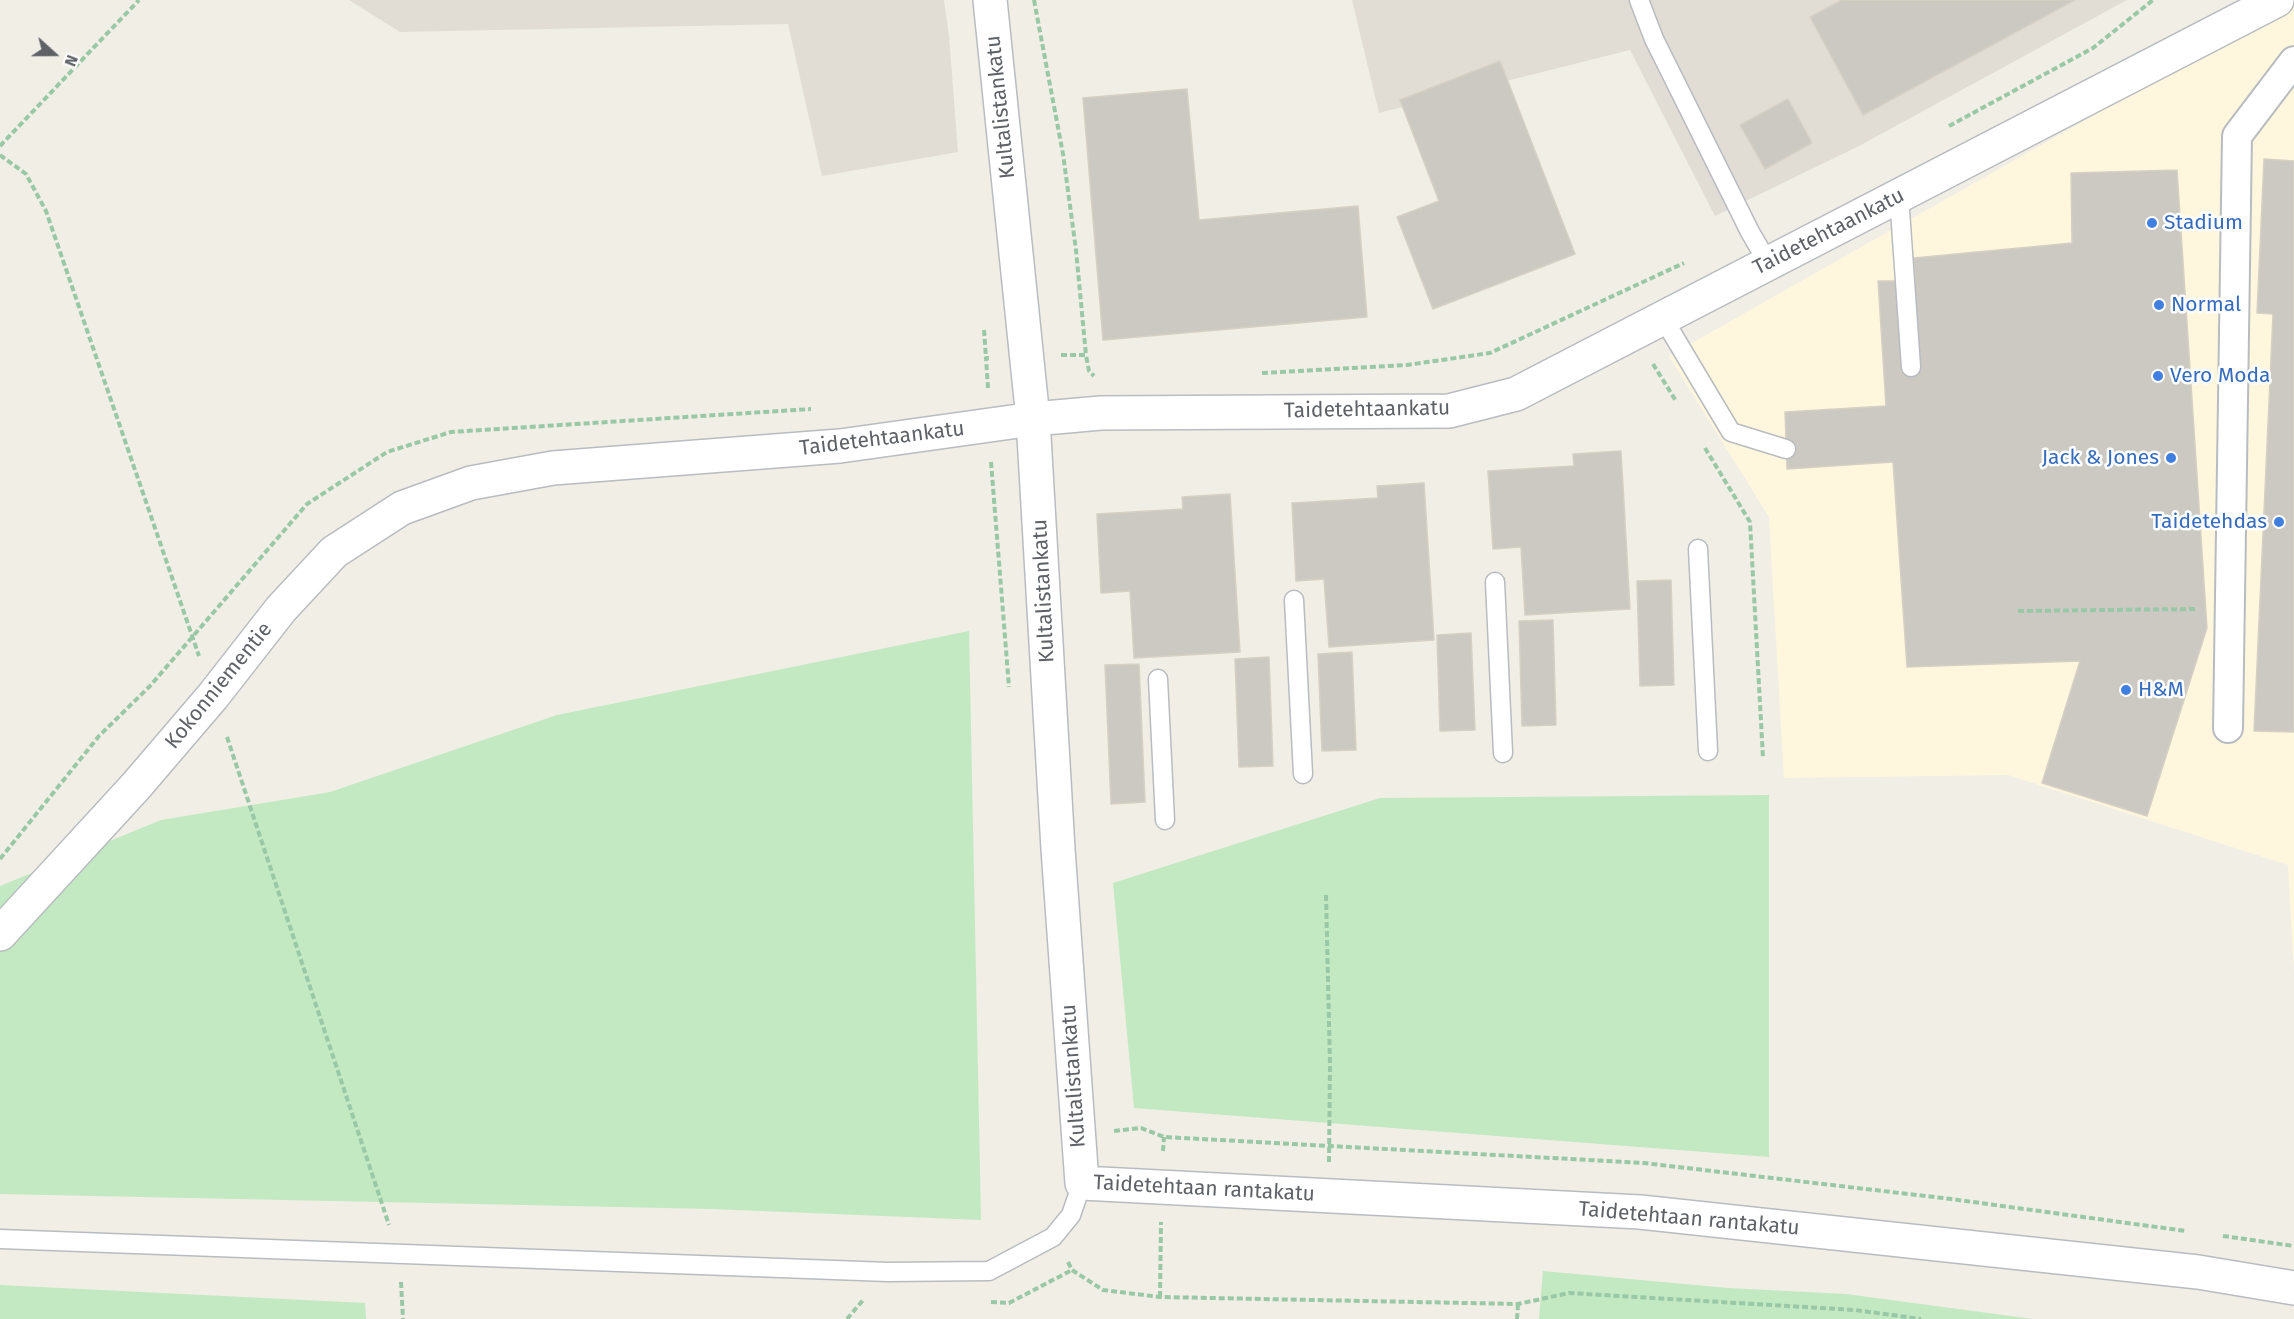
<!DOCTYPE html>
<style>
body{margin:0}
#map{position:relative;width:2294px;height:1319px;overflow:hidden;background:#f1eee6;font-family:"Fira Sans",sans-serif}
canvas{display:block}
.north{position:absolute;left:24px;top:24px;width:60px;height:60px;-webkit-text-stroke:4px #fff;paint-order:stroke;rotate:111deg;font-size:16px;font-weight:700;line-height:24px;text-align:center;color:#5e6267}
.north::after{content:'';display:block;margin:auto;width:21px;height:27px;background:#5e6267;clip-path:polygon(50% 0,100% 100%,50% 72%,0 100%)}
</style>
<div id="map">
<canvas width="2294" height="1319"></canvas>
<div class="north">N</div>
</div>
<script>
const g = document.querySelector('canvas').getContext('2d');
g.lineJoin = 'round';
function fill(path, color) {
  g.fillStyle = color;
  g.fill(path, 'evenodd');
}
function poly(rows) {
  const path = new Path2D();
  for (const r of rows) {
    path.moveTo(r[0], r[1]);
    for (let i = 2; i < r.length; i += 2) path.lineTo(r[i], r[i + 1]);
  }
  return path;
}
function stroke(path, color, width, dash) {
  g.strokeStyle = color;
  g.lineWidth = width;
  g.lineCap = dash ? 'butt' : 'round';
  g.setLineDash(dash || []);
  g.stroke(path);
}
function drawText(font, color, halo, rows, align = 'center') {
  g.font = font + ' "Fira Sans",sans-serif';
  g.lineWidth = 5;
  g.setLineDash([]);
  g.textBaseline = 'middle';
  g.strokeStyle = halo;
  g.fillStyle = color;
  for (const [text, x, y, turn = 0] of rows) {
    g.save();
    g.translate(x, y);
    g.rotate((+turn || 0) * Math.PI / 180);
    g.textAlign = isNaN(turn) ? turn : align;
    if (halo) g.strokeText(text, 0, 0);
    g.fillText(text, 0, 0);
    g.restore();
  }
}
const commercial = poly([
 [2294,2,2294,972,2288,865,2008,775,1784,778,1769,517,1669,356]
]);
const education = poly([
 [349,0,944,0,949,36,958,152,822,176,788,24,400,32],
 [1352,0,2127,0,1859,146,1715,216,1630,50,1379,113]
]);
const green = poly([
 [969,631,981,1220,712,1209,0,1194,0,886,161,820,330,792,557,715],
 [1769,795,1769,1157,1134,1108,1113,883,1380,798],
 [1543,1271,1728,1288,1846,1294,2033,1319,1539,1319],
 [0,1285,365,1303,366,1319,0,1319]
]);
const building = poly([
 [1842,0,2075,0,1863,115,1810,17,1842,0],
 [1500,61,1575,254,1433,309,1397,217,1439,201,1400,100,1500,61],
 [1187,89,1199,220,1358,206,1367,317,1103,340,1083,98,1187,89],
 [1788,99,1812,143,1765,169,1740,125,1788,99],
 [2264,159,2294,161,2294,732,2254,731,2273,314,2257,313,2264,159],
 [2177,170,2207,628,2147,816,2042,783,2080,661,1907,667,1893,462,1787,469,1785,412,1886,406,1878,281,1915,281,1914,258,2072,243,2071,173,2177,170],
 [1621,451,1630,609,1525,615,1521,547,1493,549,1488,471,1574,466,1573,454,1621,451],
 [1424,483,1434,640,1329,647,1324,579,1296,581,1292,503,1378,498,1377,486,1424,483],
 [1230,494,1240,652,1134,658,1130,591,1101,593,1097,514,1183,509,1182,497,1230,494],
 [1671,580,1674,685,1640,686,1637,581,1671,580],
 [1553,620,1556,725,1522,726,1519,621,1553,620],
 [1471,633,1475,730,1440,731,1437,635,1471,633],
 [1352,652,1356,750,1322,751,1318,654,1352,652],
 [1269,657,1273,766,1239,767,1235,659,1269,657],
 [1139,664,1145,802,1111,804,1105,665,1139,664]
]);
const path = poly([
 [1034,0,1063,154,1076,250,1086,355],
 [1949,126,2093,48,2153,0],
 [0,146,139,0],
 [0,155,26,174,46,211,199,656],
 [984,330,986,358],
 [1061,355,1086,355,1089,371,1094,376],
 [1653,364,1676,401],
 [1262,373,1407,365,1490,353,1684,263],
 [988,388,986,358,990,358],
 [1705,448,1750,522,1763,758],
 [991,462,1009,687],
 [2018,611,2195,609],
 [227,737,389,1225],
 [0,859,99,736,150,686,307,504,387,452,451,432,811,409],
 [1326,895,1330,1065,1329,1162],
 [1114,1131,1141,1128,1164,1137,1644,1163,1951,1199,2186,1231],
 [1163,1151,1164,1137],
 [2223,1236,2294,1246],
 [1068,1262,1072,1270,1103,1290,1160,1297,1518,1304,1569,1293,1855,1310,1921,1319],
 [401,1282,403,1319],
 [1160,1297,1161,1222],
 [991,1302,1009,1303,1072,1270],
 [847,1319,864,1299],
 [1517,1319,1518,1304]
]);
const service = poly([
 [1639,0,1654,39,1750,232,1768,263],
 [1899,196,1911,367],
 [1663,318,1731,432,1786,449],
 [1698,549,1708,751],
 [1495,582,1503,753],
 [1294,600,1303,774],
 [1158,679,1165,820],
 [0,1239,888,1272,989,1271,1053,1237,1071,1215,1082,1183]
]);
const pedestrian = poly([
 [2228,728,2237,136,2294,61]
]);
const minor = poly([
 [990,0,1033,419,1058,849,1082,1183,1640,1212,2198,1272,2294,1288],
 [0,934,136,786,213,696,281,609,334,552,402,508,471,483,553,468,840,446,1033,419,1101,413,1449,411,1516,394,2277,0]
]);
const markers = [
 [2152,223,6,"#3f7fe0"],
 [2159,305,6,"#3f7fe0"],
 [2158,376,6,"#3f7fe0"],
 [2171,458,6,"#3f7fe0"],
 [2279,522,6,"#3f7fe0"],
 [2126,690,6,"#3f7fe0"]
];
const streetNames = [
 ["Kultalistankatu",1001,107,-96],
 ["Taidetehtaankatu",1829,232,-27],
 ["Taidetehtaankatu",1367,410,-1],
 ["Taidetehtaankatu",882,439,-7],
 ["Kultalistankatu",1044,591,-93],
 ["Kokonniementie",219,686,-51],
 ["Kultalistankatu",1074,1076,-94],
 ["Taidetehtaan rantakatu",1204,1189,3],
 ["Taidetehtaan rantakatu",1689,1219,5]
];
const shopNames = [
 ["Stadium",2164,223],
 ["Normal",2171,305],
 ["Vero Moda",2170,376],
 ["Jack & Jones",2159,458,"right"],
 ["Taidetehdas",2267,522,"right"],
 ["H&M",2138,690]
];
fill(commercial, '#fff7dd');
fill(education, '#e1ddd4');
fill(green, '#c2e9c2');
fill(building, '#ccc9c3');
stroke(building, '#d6d0c4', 1.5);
stroke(service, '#b8bcc0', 21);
stroke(pedestrian, '#b8bcc0', 32);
stroke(minor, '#b8bcc0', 36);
stroke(path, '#99c8a6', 4, [6, 3]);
stroke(service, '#fff', 18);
stroke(pedestrian, '#fff', 28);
stroke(minor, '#fff', 33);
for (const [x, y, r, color] of markers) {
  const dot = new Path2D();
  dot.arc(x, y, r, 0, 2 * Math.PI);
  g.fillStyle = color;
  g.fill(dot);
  stroke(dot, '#fff', 2);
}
drawText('21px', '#5e6267', '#fff', streetNames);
drawText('21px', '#366cbe', '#fff', shopNames, 'left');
</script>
